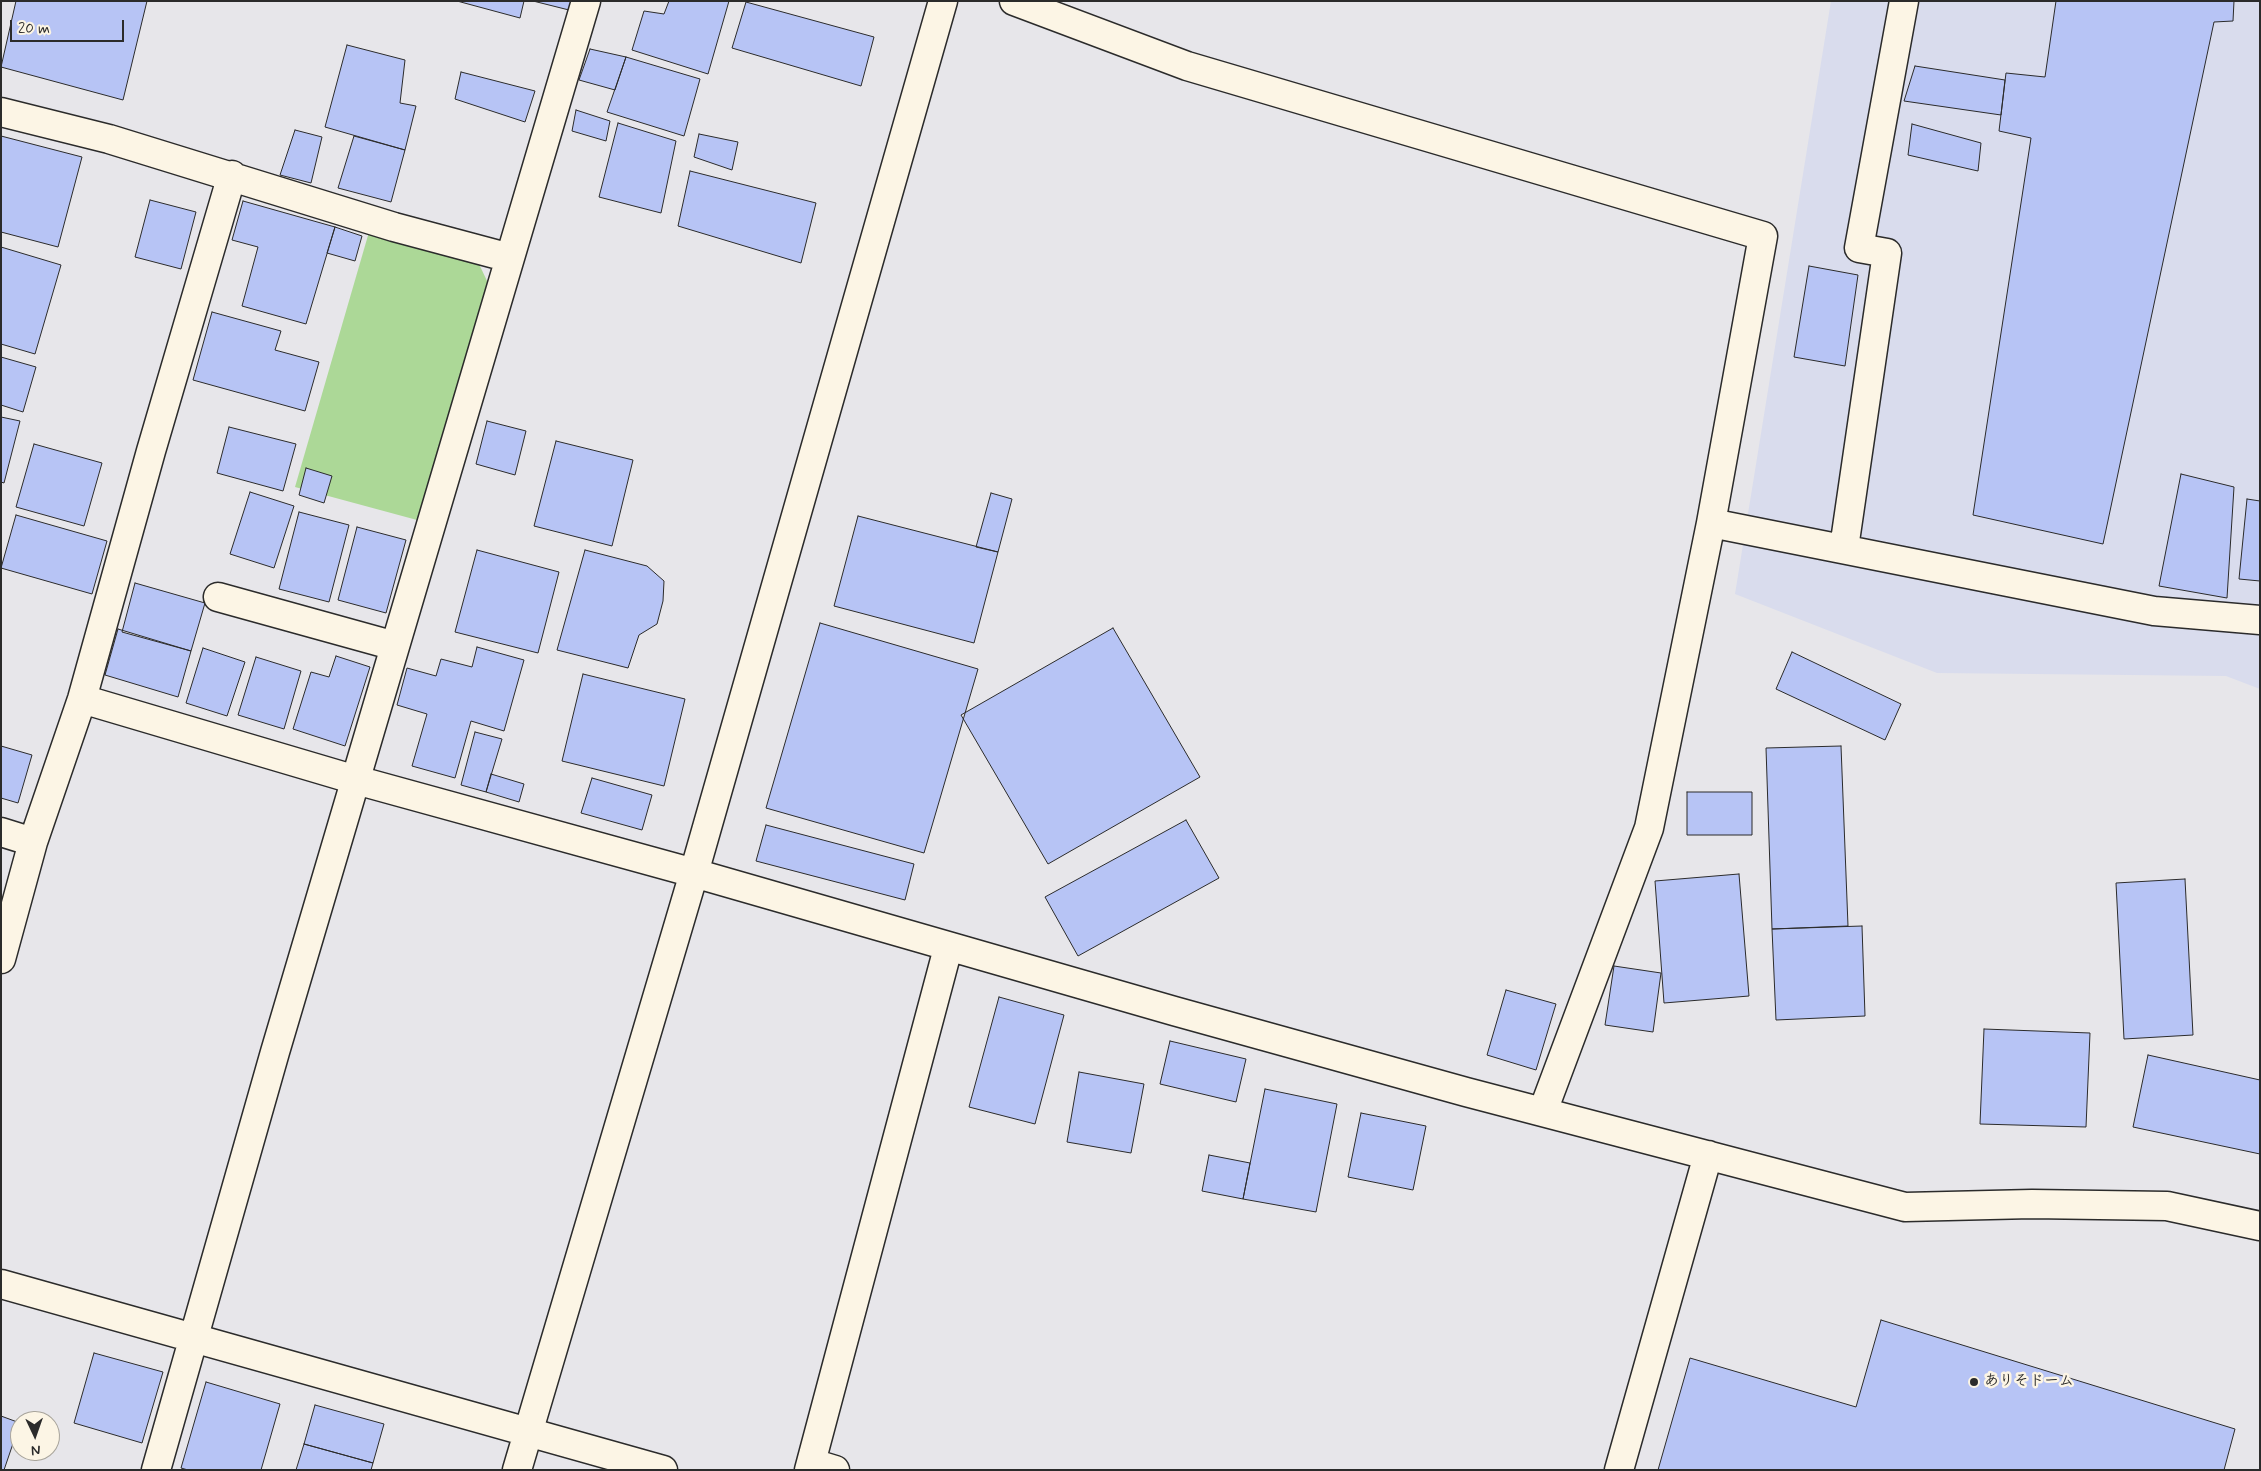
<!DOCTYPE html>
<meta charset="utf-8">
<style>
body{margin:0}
#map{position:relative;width:2261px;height:1471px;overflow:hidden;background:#e7e6ea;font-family:Mynerve,sans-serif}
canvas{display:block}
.frame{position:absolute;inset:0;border:2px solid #2b2b2b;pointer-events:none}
.north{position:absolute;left:10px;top:1411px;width:50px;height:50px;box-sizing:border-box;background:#fcf5e5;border:1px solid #a8a49b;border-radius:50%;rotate:177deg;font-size:14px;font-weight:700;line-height:20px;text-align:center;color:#2b2b2b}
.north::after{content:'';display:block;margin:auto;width:18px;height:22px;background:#2b2b2b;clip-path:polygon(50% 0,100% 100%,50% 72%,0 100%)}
.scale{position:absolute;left:10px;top:20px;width:114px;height:22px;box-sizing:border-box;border:2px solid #2b2b2b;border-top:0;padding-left:6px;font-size:15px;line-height:18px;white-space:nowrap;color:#2b2b2b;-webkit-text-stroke:4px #fcf5e5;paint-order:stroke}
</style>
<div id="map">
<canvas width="2261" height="1471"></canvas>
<div class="frame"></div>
<div class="north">N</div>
<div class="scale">20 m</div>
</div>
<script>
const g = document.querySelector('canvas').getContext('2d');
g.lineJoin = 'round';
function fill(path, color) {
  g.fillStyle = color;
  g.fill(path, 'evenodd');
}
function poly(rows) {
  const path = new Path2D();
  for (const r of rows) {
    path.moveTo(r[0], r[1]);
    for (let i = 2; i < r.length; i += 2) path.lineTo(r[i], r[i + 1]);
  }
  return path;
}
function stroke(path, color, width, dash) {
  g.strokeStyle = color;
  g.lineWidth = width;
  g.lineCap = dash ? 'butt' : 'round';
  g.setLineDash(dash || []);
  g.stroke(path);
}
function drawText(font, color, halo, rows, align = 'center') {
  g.font = font + ' Mynerve,"Klee One",sans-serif';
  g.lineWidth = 5;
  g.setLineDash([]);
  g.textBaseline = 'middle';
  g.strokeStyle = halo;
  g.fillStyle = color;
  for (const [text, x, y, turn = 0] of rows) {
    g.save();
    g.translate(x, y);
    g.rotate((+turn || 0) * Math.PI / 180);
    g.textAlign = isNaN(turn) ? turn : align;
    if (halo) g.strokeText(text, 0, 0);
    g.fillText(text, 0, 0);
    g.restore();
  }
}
const built = poly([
 [1831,1,2260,1,2260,689,2226,676,1937,673,1735,594]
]);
const green = poly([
 [369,232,479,264,488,283,417,520,295,487]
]);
const building = poly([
 [16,1,147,1,123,100,1,67,16,1],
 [457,1,524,1,520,18,457,1],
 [533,1,571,1,569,10,533,1],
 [669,1,729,1,708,74,632,50,644,11,664,14,669,1],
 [2056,1,2234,1,2233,21,2214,22,2103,544,1973,515,2031,138,1999,131,2006,73,2045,77,2056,1],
 [746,2,874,37,861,86,732,48,746,2],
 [347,45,405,60,400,103,416,106,405,150,325,127,347,45],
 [590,49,626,57,615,90,579,80,590,49],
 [626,57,700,79,684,136,607,112,626,57],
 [1915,66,2005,80,2001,115,1904,101,1915,66],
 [461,72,535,91,525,122,455,99,461,72],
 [576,110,610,121,606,141,572,131,576,110],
 [618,123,676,141,661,213,599,197,618,123],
 [1912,124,1981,143,1978,171,1908,155,1912,124],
 [295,130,322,137,311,183,280,175,295,130],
 [699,134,738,142,732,170,694,157,699,134],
 [1,136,82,157,58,247,1,232,1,136],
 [354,136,405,150,391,202,338,188,354,136],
 [690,171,816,203,801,263,678,226,690,171],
 [150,200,196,212,181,269,135,257,150,200],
 [243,201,335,227,306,324,242,306,258,247,232,240,243,201],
 [335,227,362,236,355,261,327,253,335,227],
 [1,247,61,265,35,354,1,344,1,247],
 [1809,266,1858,275,1845,366,1794,357,1809,266],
 [212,312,281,331,275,350,319,362,305,411,193,380,212,312],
 [1,357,36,367,23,412,1,405,1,357],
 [1,417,20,421,4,483,1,482,1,417],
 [487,421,526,431,515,475,476,464,487,421],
 [229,427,296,444,283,491,217,473,229,427],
 [556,441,633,460,612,546,534,526,556,441],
 [34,444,102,463,84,526,16,507,34,444],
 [306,468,332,476,324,503,299,495,306,468],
 [2181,474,2234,487,2227,598,2159,586,2181,474],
 [250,492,294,506,274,568,230,554,250,492],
 [991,493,1012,499,998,552,976,547,991,493],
 [2247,499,2260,501,2260,581,2239,579,2247,499],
 [299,512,349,525,329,602,279,589,299,512],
 [16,515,107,541,92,594,1,568,16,515],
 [858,516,998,552,974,643,834,606,858,516],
 [357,527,406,540,386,613,338,600,357,527],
 [477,550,559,572,538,653,455,632,477,550],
 [585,550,647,566,664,581,663,601,657,624,639,635,628,668,557,650,585,550],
 [135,583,205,603,191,651,122,632,135,583],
 [820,623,978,669,924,853,766,808,820,623],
 [1113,628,1200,777,1048,864,961,715,1113,628],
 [118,629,191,651,178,697,105,675,118,629],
 [477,647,524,660,504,731,471,721,455,778,412,766,427,714,397,705,407,668,436,676,441,659,472,667,477,647],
 [203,648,245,662,227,716,186,703,203,648],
 [1792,652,1901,704,1885,740,1776,689,1792,652],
 [336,656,370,667,345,746,293,729,311,672,329,677,336,656],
 [256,657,301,671,284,729,238,715,256,657],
 [583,674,685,699,664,786,562,761,583,674],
 [475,732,502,739,486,792,461,785,475,732],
 [1,746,32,755,18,803,1,798,1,746],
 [1841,746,1848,926,1772,929,1766,748,1841,746],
 [491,774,524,784,519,802,486,792,491,774],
 [592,778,652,795,642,830,581,813,592,778],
 [1687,792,1752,792,1752,835,1687,835,1687,792],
 [1186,820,1219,878,1078,956,1045,897,1186,820],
 [766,825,914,864,905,900,756,861,766,825],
 [1739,874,1749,996,1664,1003,1655,881,1739,874],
 [2185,879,2193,1035,2124,1039,2116,883,2185,879],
 [1862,926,1865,1016,1776,1020,1772,929,1862,926],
 [1614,966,1661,973,1653,1032,1605,1025,1614,966],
 [1506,990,1556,1004,1536,1070,1487,1055,1506,990],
 [999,997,1064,1015,1035,1124,969,1107,999,997],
 [1984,1029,2090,1033,2086,1127,1980,1124,1984,1029],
 [1170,1041,1246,1059,1236,1102,1160,1084,1170,1041],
 [2148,1055,2260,1080,2260,1154,2133,1127,2148,1055],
 [1079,1072,1144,1084,1131,1153,1067,1142,1079,1072],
 [1265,1089,1337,1104,1316,1212,1243,1199,1265,1089],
 [1361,1113,1426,1126,1413,1190,1348,1177,1361,1113],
 [1209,1155,1250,1163,1243,1199,1202,1191,1209,1155],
 [1881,1320,2235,1429,2224,1470,1658,1470,1690,1358,1856,1407,1881,1320],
 [94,1353,163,1372,142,1443,74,1423,94,1353],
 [206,1382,280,1404,261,1470,188,1470,181,1468,206,1382],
 [315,1405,384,1424,373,1463,304,1444,315,1405],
 [1,1416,20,1423,4,1470,1,1470,1,1416],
 [304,1444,373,1463,371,1470,296,1470,304,1444]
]);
const minor = poly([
 [1014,1,1187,66,1763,236,1711,523,1649,828,1543,1111],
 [1,112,109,139,394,227,510,258],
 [1711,523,2154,611,2260,620],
 [1844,548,1887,253,1859,248,1904,1],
 [218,597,395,646],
 [82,699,356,780,694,873,1174,1011,1466,1092,1905,1207,2032,1204,2167,1206,2260,1226],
 [1,832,33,842],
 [1,959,33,842,82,699,151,451,232,175],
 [1,1284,663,1470],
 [812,1463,835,1470],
 [156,1470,275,1052,586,1],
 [517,1470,694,873,943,1],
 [809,1470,948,948],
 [1619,1470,1708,1155]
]);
const markers = [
 [1974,1382,5,"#2b2b2b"]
];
const poiNames = [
 ["ありそドーム",1984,1382]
];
fill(built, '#d9dced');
fill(green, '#acd897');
fill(building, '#b7c4f5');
stroke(building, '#2b2b2b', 1);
stroke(minor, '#2b2b2b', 31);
stroke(minor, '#fcf5e5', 28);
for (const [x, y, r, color] of markers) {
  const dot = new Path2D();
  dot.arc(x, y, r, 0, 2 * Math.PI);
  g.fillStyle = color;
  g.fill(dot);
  stroke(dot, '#fcf5e5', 2);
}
drawText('bold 15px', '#2b2b2b', '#fcf5e5', poiNames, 'left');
</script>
